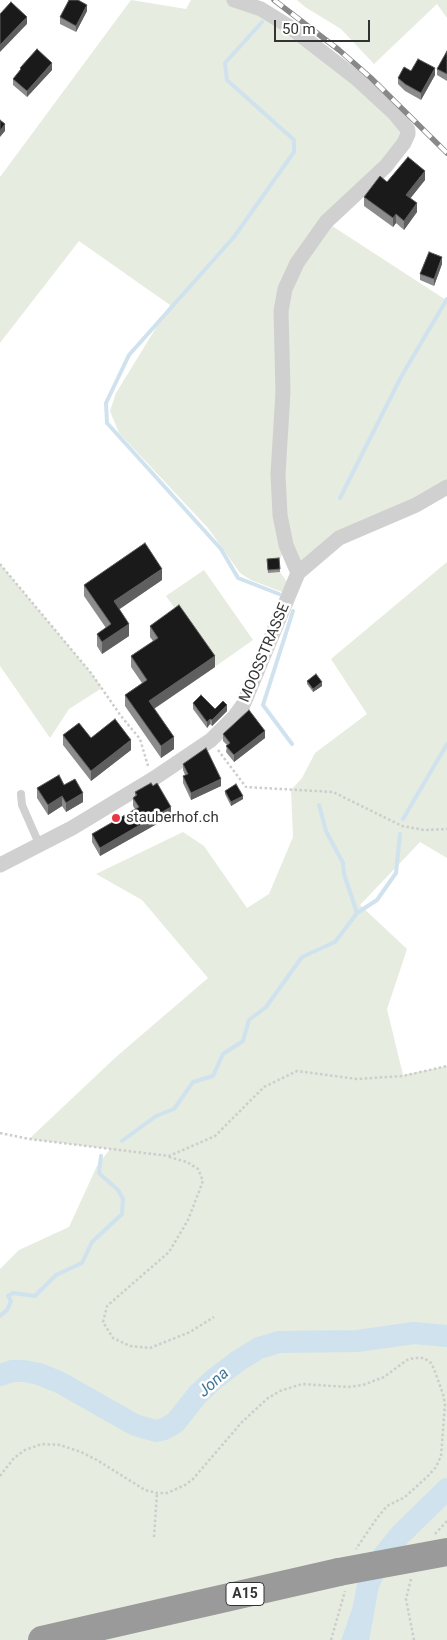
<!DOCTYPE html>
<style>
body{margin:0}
#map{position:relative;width:447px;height:1640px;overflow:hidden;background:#fff;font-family:Roboto,sans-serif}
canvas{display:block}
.scale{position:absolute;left:274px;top:20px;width:96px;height:22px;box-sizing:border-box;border:2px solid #333;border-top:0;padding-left:6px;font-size:15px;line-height:18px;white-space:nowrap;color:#333;-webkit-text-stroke:4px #fff;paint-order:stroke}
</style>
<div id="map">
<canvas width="447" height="1640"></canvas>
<div class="scale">50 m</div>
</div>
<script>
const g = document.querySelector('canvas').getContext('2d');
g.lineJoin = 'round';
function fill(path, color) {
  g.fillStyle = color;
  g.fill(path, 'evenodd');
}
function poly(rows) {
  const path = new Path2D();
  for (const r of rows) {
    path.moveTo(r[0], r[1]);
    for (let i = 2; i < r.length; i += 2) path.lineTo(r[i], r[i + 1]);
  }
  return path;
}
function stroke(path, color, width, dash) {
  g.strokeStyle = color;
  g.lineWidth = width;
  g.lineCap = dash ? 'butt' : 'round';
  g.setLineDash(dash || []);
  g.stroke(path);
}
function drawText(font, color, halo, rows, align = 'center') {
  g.font = font + ' Roboto,sans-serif';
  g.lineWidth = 5;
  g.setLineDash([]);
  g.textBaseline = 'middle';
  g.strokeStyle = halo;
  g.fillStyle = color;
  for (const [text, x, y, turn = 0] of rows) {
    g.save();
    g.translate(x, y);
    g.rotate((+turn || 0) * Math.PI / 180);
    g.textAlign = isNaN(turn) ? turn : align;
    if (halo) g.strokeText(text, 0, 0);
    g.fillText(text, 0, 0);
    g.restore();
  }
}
const green = poly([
 [131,0,186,9,191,0,234,0,273,14,408,134,326,222,446,300,447,299,447,487,339,538,298,573,286,545,279,561,280,572,287,582,282,592,251,580,240,573,208,528,119,433,110,411,116,393,170,305,79,241,0,343,0,177],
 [297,0,447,0,447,18,437,4,374,64,341,29,305,7],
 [447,562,447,858,420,842,360,905,407,949,387,1009,403,1075,447,1066,447,1640,361,1640,367,1586,356,1596,341,1640,0,1640,0,1269,19,1250,69,1227,97,1166,110,1149,29,1139,116,1057,208,978,142,900,96,874,183,832,204,846,247,908,269,894,293,837,291,790,302,778,315,753,367,714,331,659],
 [0,564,91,673,102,688,69,709,50,738,0,666],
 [204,570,253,640,216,666,166,596]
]);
const water = poly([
 [368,1585,361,1640,341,1640,356,1596]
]);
const stream = poly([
 [262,22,225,63,227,80,294,140,294,152,234,237,129,355,106,403,107,423,221,549,238,578,279,594],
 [340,498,401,377,447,299],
 [292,744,263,705,293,611],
 [403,819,447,744],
 [357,913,377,900,396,873,400,834],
 [122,1141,156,1116,174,1109,193,1082,213,1076,223,1054,243,1041,249,1020,266,1007,302,957,335,942,357,913,344,874,343,863,326,831,319,805],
 [0,1316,7,1310,11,1301,8,1296,13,1293,35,1296,56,1275,82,1263,92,1242,122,1214,123,1199,118,1190,99,1173,101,1156]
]);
const river = poly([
 [0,1375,12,1371,24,1371,39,1374,59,1382,135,1425,156,1431,164,1429,175,1423,198,1394,213,1380,238,1361,259,1348,279,1342,357,1341,414,1333,447,1336],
 [358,1640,368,1585,375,1569,384,1555,400,1535,447,1489]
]);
const path = poly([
 [0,564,91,673,121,716,140,739,148,766],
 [218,750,246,787,333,792,402,826,424,830,447,829],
 [0,1133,29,1139,169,1156,215,1136,264,1087,297,1071,357,1079,403,1076,447,1066],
 [169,1157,187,1162,198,1169,203,1181,188,1220,169,1252,107,1306,103,1322,113,1338,130,1346,150,1348,190,1332,214,1317],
 [0,1476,14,1458,25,1450,42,1444,60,1445,81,1452,97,1460,145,1490,157,1493,167,1493,185,1485,193,1479,242,1422,268,1398,280,1391,302,1384,348,1387,363,1385,384,1377,407,1360,414,1358,424,1358,431,1363,434,1369,443,1394,445,1404,441,1456,436,1467,428,1476,405,1497,387,1506,377,1518,356,1549],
 [435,1534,447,1521],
 [154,1537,157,1493],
 [411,1579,406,1599,414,1640],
 [331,1640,345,1591]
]);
const lane = poly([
 [21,794,22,805,40,846]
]);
const street = poly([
 [234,0,261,9,290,27,356,78,394,113,408,130,408,134,404,143,386,166,326,222,297,263,285,289,281,311,283,392,278,474,280,515,286,545,298,573],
 [0,865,72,828,153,779,211,740,235,716,243,705,298,573,339,538,416,505,447,487]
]);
const highway = poly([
 [42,1640,339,1572]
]);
const rail = poly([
 [274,0,339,50,371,78,447,153]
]);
const highwayBridge = poly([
 [339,1572,447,1552]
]);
const wall = poly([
 [87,11,76,32,60,24,60,17],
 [447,51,447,81,437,75,437,69],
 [20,68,52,70,27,97,13,85,13,79,20,71],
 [411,71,435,75,421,100,405,91,398,84,398,78],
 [425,180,410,198,417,212,404,230,396,223,393,227,364,206,364,197,387,182],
 [442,264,434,286,420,280,420,274],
 [279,558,280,572,268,573,267,562],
 [162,580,119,609,129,636,102,654,97,646,97,634,106,628,84,596,84,585],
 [150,626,215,667,154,709,174,749,161,758,125,706,125,695,142,683,131,667,131,656,153,641,150,637],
 [307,681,322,686,313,692,307,684],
 [193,703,215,709,227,711,212,726,210,724,207,728,193,709],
 [223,734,265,738,234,762,226,752,227,745,223,741],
 [63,735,91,738,131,750,91,781,63,745],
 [183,764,221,786,191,800,183,783,183,776,185,775,183,770],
 [64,785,83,802,66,812,62,806,48,815,37,798,37,788],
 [225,791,243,799,231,806,225,794],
 [135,792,171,816,100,856,92,842,92,834,135,809,133,806,133,798,135,796]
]);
const shadedWall = poly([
 [87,5,87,11,76,32,76,26],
 [27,17,27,24,0,52,0,45],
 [52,63,52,70,27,97,27,91],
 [435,68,435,75,421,100,421,93],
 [5,124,5,131,0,137,0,131],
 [425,171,425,180,406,204,406,195],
 [417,203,417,212,404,230,404,221],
 [396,214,396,223,393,227,393,218],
 [442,257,442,264,434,286,434,279],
 [162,569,162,580,114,613,114,601],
 [129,624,129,636,102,654,102,642],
 [215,656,215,667,149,712,149,701],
 [322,682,322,686,313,692,313,689],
 [227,705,227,711,212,726,212,720],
 [210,719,210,724,207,728,207,722],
 [265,731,265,738,234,762,234,755],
 [174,737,174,749,161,758,161,746],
 [131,740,131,750,91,781,91,771],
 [221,779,221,786,191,800,191,793],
 [83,793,83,802,66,812,66,803],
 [62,796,62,806,48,815,48,805],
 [243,796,243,799,231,806,231,802],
 [171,807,171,816,100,856,100,848]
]);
const building = poly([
 [69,0,78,0,87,5,76,26,60,17,69,0],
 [11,2,27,17,0,45,0,14,11,2],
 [37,49,52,63,27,91,13,79,21,69,20,68,37,49],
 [447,51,447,74,437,69,447,51],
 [418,59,435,68,421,93,405,84,398,78,404,67,411,71,418,59],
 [0,120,5,124,0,131,0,120],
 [408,157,425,171,406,195,417,203,404,221,396,214,393,218,364,197,380,176,387,182,408,157],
 [429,252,442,257,434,279,420,274,429,252],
 [145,543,162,569,114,601,129,624,102,642,97,634,111,624,84,585,145,543],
 [279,558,280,569,268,570,267,559,279,558],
 [179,605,215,656,149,701,174,737,161,746,125,695,147,680,131,656,158,638,150,626,179,605],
 [316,674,322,682,313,689,307,681,316,674],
 [201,695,215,709,223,701,227,705,212,720,210,719,207,722,193,703,201,695],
 [249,710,265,731,234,755,226,746,230,743,223,734,249,710],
 [115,719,131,740,91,771,63,735,79,723,91,738,115,719],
 [206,748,221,779,191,793,183,776,188,774,183,764,206,748],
 [59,775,64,785,75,779,83,793,66,803,62,796,48,805,37,788,59,775],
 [151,783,153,786,157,783,171,807,100,848,92,834,139,807,133,798,137,795,135,792,151,783],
 [236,784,243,796,231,802,225,791,236,784]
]);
const markers = [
 [116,818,5,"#e63946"]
];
const shields = [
 [245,1594,38]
];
const shieldNames = [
 ["A15",245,1594]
];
const streetNames = [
 ["MOOSSTRASSE",265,653,-67]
];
const poiNames = [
 ["stauberhof.ch",126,818]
];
const waterNames = [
 ["Jona",214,1383,-42]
];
fill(green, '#e6ecdf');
fill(water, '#cfe2ee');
stroke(stream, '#cfe2ee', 4);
stroke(river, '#cfe2ee', 22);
stroke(path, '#cdcdcd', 2.5, [2.5, 2.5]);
stroke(lane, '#d0d0d0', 8);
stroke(street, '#d0d0d0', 15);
stroke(highway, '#9a9a9a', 28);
stroke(rail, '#888', 5.5);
stroke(rail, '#fff', 4, [11]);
stroke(highwayBridge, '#9a9a9a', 28);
fill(wall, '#8c8c8c');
fill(shadedWall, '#5f5f5f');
fill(building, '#1a1a1a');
stroke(building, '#5f5f5f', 1);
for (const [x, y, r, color] of markers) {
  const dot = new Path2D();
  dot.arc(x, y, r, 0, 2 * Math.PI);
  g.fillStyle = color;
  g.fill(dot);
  stroke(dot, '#fff', 2);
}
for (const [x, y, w] of shields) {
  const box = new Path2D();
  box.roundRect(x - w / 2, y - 11.5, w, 23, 4);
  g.fillStyle = '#fff';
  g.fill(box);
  stroke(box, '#333', 1);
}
drawText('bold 14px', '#333', null, shieldNames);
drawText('15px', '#333', '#fff', streetNames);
drawText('15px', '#333', '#fff', poiNames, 'left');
drawText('italic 16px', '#3f7597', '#fff', waterNames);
</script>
